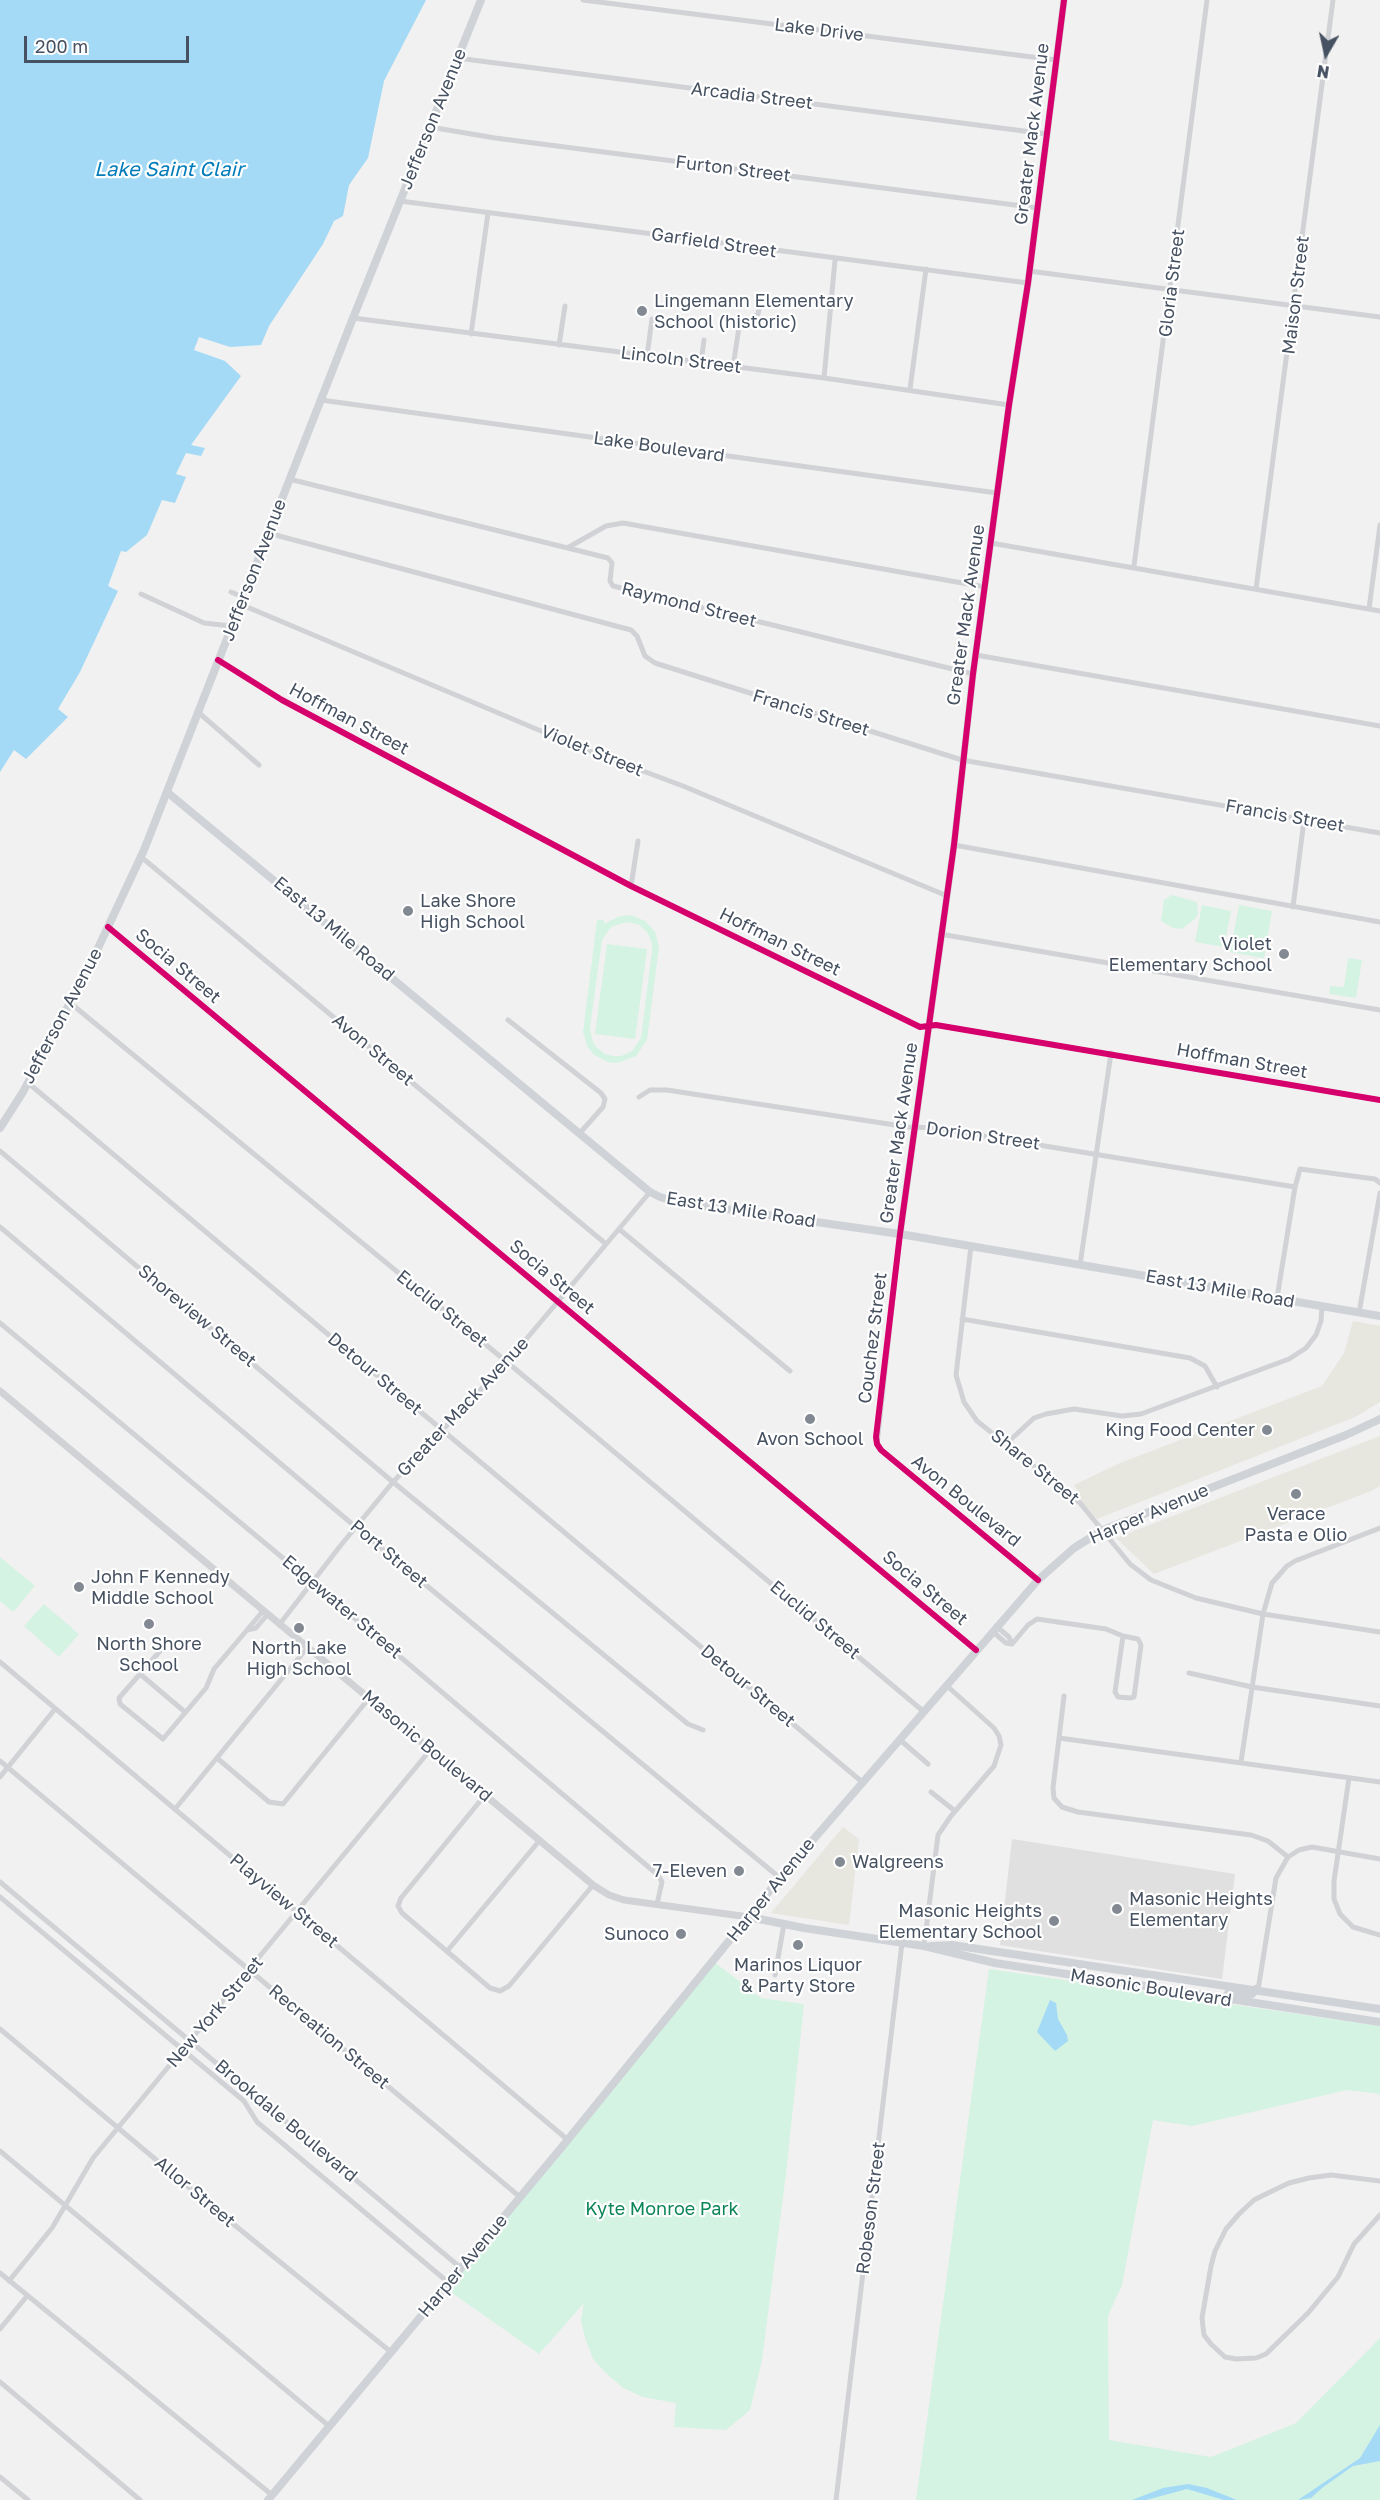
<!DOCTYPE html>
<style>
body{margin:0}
#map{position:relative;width:1380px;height:2500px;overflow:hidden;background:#f2f1f1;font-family:"Golos Text",sans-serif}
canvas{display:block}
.north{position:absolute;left:1296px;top:24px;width:60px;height:60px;-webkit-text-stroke:4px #fff;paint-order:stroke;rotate:189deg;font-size:16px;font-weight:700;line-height:24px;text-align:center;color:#465161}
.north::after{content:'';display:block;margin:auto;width:21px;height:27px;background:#465161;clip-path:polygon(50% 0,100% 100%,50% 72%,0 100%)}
.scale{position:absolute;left:24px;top:36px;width:165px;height:27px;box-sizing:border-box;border:3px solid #465161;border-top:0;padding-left:8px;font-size:18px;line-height:21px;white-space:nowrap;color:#465161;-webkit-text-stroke:4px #fff;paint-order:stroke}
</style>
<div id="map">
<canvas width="1380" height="2500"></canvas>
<div class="north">N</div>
<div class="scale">200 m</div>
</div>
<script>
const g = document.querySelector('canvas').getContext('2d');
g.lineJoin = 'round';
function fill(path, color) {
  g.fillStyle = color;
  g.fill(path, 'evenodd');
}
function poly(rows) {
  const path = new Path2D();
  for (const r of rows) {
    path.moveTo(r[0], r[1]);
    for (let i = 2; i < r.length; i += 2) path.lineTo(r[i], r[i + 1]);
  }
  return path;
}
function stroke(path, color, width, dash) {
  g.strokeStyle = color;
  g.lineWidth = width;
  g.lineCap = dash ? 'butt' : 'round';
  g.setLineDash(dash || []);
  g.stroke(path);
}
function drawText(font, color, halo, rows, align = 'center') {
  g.font = font + ' "Golos Text",sans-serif';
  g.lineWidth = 4.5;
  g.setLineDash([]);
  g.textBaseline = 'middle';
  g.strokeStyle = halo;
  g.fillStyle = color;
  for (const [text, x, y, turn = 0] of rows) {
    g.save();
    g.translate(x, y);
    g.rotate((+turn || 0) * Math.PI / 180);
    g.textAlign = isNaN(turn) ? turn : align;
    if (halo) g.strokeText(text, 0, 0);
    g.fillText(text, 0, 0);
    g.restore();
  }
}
const commercial = poly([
 [1353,1321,1380,1326,1380,1402,1355,1417,1097,1519,1083,1504,1074,1485,1120,1463,1322,1386,1344,1353],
 [1380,1436,1380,1486,1371,1491,1154,1574,1116,1538],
 [843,1827,859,1839,849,1925,771,1913]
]);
const education = poly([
 [1012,1839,1235,1874,1222,1979,1000,1945]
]);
const green = poly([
 [1172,895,1197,902,1198,913,1196,918,1182,929,1173,928,1161,921,1164,900],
 [1202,905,1231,911,1224,947,1195,942],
 [1239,905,1272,911,1264,958,1230,952],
 [620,916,631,915,645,921,655,932,659,947,647,1040,636,1056,617,1063,607,1062,593,1054,587,1046,583,1032,597,920,604,920,604,924],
 [626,922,638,924,647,932,652,943,652,951,641,1038,632,1051,621,1056,613,1056,605,1054,595,1046,592,1039,590,1027,602,940,611,927],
 [607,944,647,949,635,1039,595,1034],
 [1348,958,1362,960,1356,998,1329,994,1330,986,1344,987],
 [0,1557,35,1586,13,1612,0,1601],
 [44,1604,79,1634,59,1657,24,1626],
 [713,1961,761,1998,804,2004,786,2174,762,2360,750,2410,726,2430,674,2427,676,2403,643,2397,623,2388,607,2374,593,2359,585,2338,581,2320,584,2303,539,2354,445,2288],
 [989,1969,1380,2026,1380,2094,1347,2090,1192,2126,1153,2120,1122,2285,1108,2316,1109,2440,1211,2457,1296,2423,1380,2338,1380,2500,916,2500]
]);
const water = poly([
 [0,0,426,0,384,81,368,158,349,185,343,216,334,221,323,244,269,326,261,345,230,347,199,337,194,350,225,361,241,376,191,445,205,448,201,456,186,453,176,474,186,477,175,503,162,500,147,535,126,552,121,551,108,586,118,591,80,672,58,709,68,717,26,759,14,750,0,772],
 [1050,2000,1056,2003,1058,2019,1067,2035,1068,2041,1055,2051,1037,2032],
 [1380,2425,1380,2461,1353,2466,1322,2488,1311,2498,1298,2500,1360,2458],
 [1188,2484,1207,2488,1237,2500,1224,2500,1187,2489,1146,2500,1132,2500,1163,2488]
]);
const minor = poly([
 [583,0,1056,60],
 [457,58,1047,134],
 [430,127,495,138,1038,208],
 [400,201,1028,283],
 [1029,271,1380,317],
 [353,318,824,378,1009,405],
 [471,334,488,213],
 [559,345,565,306],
 [647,356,652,319],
 [701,363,704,340],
 [733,367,739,327,758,314,762,295],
 [824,378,835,260],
 [910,389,926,269],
 [321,400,997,493],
 [289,479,608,558,612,563,610,581,613,586,973,674],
 [268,533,631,630,637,636,645,656,655,663,962,760,1380,833],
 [991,543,1380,611],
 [569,547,606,526,623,523,985,587],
 [1134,566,1207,0],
 [1256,589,1333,0],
 [231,592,243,597],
 [141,594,204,623,231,626],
 [240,604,579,747,683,786,945,895],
 [1369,609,1380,525],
 [976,655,1380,726],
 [218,660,282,700,631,886,920,1027,936,1025,1380,1100],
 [198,712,259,765],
 [954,845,1380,922],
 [140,856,606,1244],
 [631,886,638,841],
 [1293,907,1304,820],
 [108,927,976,1650],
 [940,934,1380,1010],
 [69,1002,507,1362,923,1711],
 [508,1020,601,1093,605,1099,603,1107,579,1134],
 [27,1082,861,1781],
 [639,1097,650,1090,667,1090,908,1127,935,1128,1295,1187],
 [0,1151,393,1482,688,1724,703,1730],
 [0,1227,351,1523,780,1878],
 [619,1229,790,1371],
 [900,1234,877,1444,881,1450,1038,1580],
 [971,1246,956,1375,964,1402,977,1421,1080,1503,1130,1564,1151,1580,1196,1598,1263,1614,1380,1632],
 [1080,1265,1111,1053],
 [1277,1298,1295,1187,1300,1169,1375,1179,1380,1183],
 [1359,1313,1380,1193],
 [962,1319,1190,1358,1205,1366,1217,1387],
 [0,1323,313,1583,658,1875,662,1882,657,1904],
 [1007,1443,1034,1418,1046,1414,1074,1409,1122,1416,1141,1414,1289,1359,1306,1348,1316,1335,1321,1321,1322,1306],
 [263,1611,247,1630,256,1628,267,1615],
 [279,1625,341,1545,393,1482,507,1362,650,1192],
 [992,1631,1006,1643,1012,1644,1009,1637,996,1626],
 [1012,1644,1028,1625,1037,1619,1106,1629,1123,1636,1138,1639,1141,1645,1134,1697,1130,1698,1118,1697,1115,1692,1123,1636],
 [160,1651,119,1698,120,1704,163,1739,206,1688,214,1669,247,1630],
 [0,1662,568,2140],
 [1189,1673,1252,1687,1380,1706],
 [140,1674,185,1712],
 [1064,1696,1053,1788,1054,1798,1062,1807,1078,1812,1251,1835,1268,1841,1288,1857],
 [1059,1738,1380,1782],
 [899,1739,928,1764],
 [217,1758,269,1802,283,1804,370,1697],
 [0,1761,520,2197],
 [1241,1762,1263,1614,1272,1583,1287,1566,1295,1561,1380,1528],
 [0,1777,55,1709],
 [1349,1778,1334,1881,1334,1899,1340,1914,1353,1927,1380,1935],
 [931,1792,955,1811],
 [485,1795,401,1898,398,1906,402,1913,490,1988,500,1991,509,1986,593,1885],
 [175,1809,307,1648],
 [0,1882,461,2268],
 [0,1897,244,2101,257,2122,449,2283],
 [924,1946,938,1835,951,1816,994,1766,1001,1745,999,1736,994,1728,946,1685],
 [448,1950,540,1840],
 [775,1975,784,1924],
 [1258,1990,1276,1878,1288,1857,1299,1850,1312,1847,1380,1859],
 [0,2029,216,2210,391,2352],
 [0,2151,329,2426],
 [1380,2181,1331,2175,1309,2178,1289,2183,1268,2193,1254,2200,1239,2214,1226,2229,1215,2251,1211,2266,1202,2318,1204,2335,1211,2344,1225,2357,1236,2359,1256,2358,1266,2354,1308,2313,1338,2277,1354,2244,1380,2215],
 [0,2273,272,2495],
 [9,2281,52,2228,93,2158,431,1749],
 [0,2329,27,2296],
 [0,2382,140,2500],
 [0,2477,28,2500],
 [836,2500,902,1943]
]);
const tertiary = poly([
 [900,1234,954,845,973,674,1009,405,1028,283,1064,0],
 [0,1391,593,1885,609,1895,624,1900,749,1917]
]);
const secondary = poly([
 [167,792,650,1192,660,1197,677,1202,900,1234,1380,1316],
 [0,1128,23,1092,92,961,144,850,353,318,481,0],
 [749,1917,804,1928,924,1946,995,1963,1380,2022],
 [931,1946,952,1945,1380,2009],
 [1231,2000,1227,1995,1229,1992,1252,1994,1256,1989],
 [268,2500,561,2148,780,1878,1038,1580,1074,1548,1103,1530,1346,1435,1380,1419]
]);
const cycleway = poly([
 [218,660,282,700,631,886,920,1027,936,1025,1380,1100],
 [108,927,976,1650],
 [1038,1580,881,1450,877,1444,876,1437,900,1234,954,845,973,674,1009,405,1028,283,1064,0]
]);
const markers = [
 [642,311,6,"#828993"],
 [408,911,6,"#828993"],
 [1284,954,6,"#828993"],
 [810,1419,6,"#828993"],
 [1267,1430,6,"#828993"],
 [1296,1494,6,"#828993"],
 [79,1587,6,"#828993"],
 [149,1624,6,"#828993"],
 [299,1628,6,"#828993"],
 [840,1862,6,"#828993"],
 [739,1871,6,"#828993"],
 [1117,1909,6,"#828993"],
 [1054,1921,6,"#828993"],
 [681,1934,6,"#828993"],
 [798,1945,6,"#828993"]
];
const streetNames = [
 ["Lake Drive",819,30,7],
 ["Arcadia Street",752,96,7],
 ["Jefferson Avenue",433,119,-68],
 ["Greater Mack Avenue",1032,134,-83],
 ["Furton Street",733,169,7],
 ["Garfield Street",714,243,8],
 ["Gloria Street",1172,283,-83],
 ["Maison Street",1296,295,-83],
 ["Lincoln Street",681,360,7],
 ["Lake Boulevard",659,447,8],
 ["Jefferson Avenue",254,570,-69],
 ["Raymond Street",689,605,14],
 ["Greater Mack Avenue",966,615,-82],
 ["Francis Street",811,713,17],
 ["Hoffman Street",349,719,28],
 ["Violet Street",592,751,22],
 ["Francis Street",1285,816,10],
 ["East 13 Mile Road",334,929,40],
 ["Hoffman Street",780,942,26],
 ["Socia Street",178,966,40],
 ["Jefferson Avenue",62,1016,-62],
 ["Avon Street",373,1050,40],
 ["Hoffman Street",1242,1061,10],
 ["Greater Mack Avenue",899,1133,-82],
 ["Dorion Street",983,1136,8],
 ["East 13 Mile Road",741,1210,9],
 ["Socia Street",552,1277,40],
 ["East 13 Mile Road",1220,1289,10],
 ["Euclid Street",442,1309,39],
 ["Shoreview Street",197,1316,40],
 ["Couchez Street",873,1338,-83],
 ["Detour Street",375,1374,40],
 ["Greater Mack Avenue",463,1407,-47],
 ["Share Street",1035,1467,39],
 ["Avon Boulevard",966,1501,39],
 ["Harper Avenue",1149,1514,-23],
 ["Port Street",389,1554,40],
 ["Socia Street",925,1588,40],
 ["Edgewater Street",342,1607,40],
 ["Euclid Street",815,1620,40],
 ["Detour Street",748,1686,40],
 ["Masonic Boulevard",427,1746,40],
 ["Harper Avenue",771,1890,-51],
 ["Playview Street",284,1901,40],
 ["Masonic Boulevard",1151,1988,9],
 ["New York Street",215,2012,-50],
 ["Recreation Street",329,2037,40],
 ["Brookdale Boulevard",286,2121,40],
 ["Allor Street",195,2192,40],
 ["Robeson Street",871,2208,-83],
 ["Harper Avenue",463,2266,-50]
];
const poiNames = [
 ["Lingemann Elementary",654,301],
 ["School (historic)",654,322],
 ["Lake Shore",420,901],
 ["High School",420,922],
 ["Violet",1272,944,"right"],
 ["Elementary School",1272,965,"right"],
 ["King Food Center",1255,1430,"right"],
 ["Avon School",810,1439,"center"],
 ["Verace",1296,1514,"center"],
 ["Pasta e Olio",1296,1535,"center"],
 ["John F Kennedy",91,1577],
 ["Middle School",91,1598],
 ["North Shore",149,1644,"center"],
 ["School",149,1665,"center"],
 ["North Lake",299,1648,"center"],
 ["High School",299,1669,"center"],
 ["Walgreens",852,1862],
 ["7-Eleven",727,1871,"right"],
 ["Masonic Heights",1129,1899],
 ["Elementary",1129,1920],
 ["Masonic Heights",1042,1911,"right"],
 ["Elementary School",1042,1932,"right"],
 ["Sunoco",669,1934,"right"],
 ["Marinos Liquor",798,1965,"center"],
 ["& Party Store",798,1986,"center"]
];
const parkNames = [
 ["Kyte Monroe Park",662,2209]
];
const waterNames = [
 ["Lake Saint Clair",169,170]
];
fill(commercial, '#e7e6df');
fill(education, '#e0e0e1');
fill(green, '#d4f3e3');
fill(water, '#a4daf5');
stroke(minor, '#d0d2d5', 5);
stroke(tertiary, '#d0d2d5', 7);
stroke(secondary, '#cfd2d7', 8);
stroke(cycleway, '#d6006c', 6);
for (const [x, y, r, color] of markers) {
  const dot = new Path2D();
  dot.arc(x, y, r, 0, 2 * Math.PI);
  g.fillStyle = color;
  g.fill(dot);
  stroke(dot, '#fff', 2);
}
drawText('18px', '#465161', '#fff', streetNames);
drawText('18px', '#465161', '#fff', poiNames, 'left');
drawText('18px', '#0c8658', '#fff', parkNames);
drawText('italic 20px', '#007cba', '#fff', waterNames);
</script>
